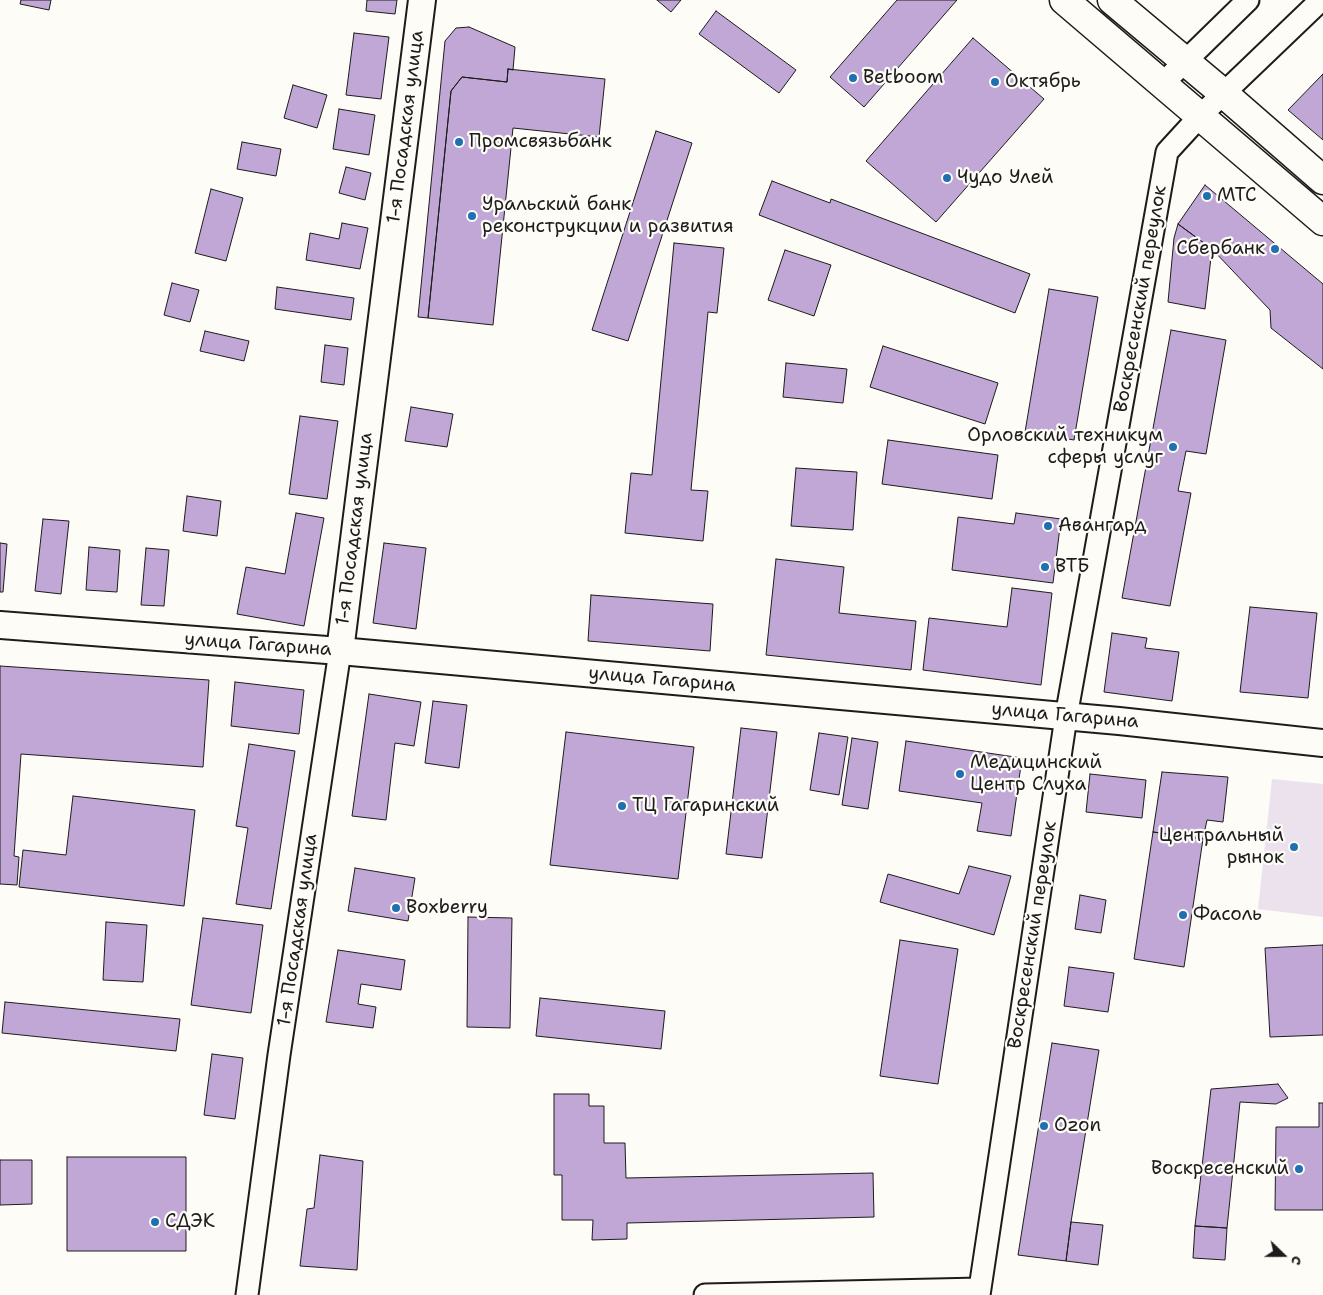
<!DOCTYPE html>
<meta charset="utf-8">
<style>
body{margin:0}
#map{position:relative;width:1323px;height:1295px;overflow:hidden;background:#fdfcf7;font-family:"Shantell Sans",sans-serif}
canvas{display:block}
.north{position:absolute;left:1258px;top:1230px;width:50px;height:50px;-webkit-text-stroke:4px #fdfcf7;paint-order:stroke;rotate:112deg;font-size:14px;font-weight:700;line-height:20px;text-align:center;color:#1c1c1c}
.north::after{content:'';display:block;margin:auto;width:18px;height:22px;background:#1c1c1c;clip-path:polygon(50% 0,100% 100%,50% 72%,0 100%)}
</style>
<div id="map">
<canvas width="1323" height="1295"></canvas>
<div class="north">С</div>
</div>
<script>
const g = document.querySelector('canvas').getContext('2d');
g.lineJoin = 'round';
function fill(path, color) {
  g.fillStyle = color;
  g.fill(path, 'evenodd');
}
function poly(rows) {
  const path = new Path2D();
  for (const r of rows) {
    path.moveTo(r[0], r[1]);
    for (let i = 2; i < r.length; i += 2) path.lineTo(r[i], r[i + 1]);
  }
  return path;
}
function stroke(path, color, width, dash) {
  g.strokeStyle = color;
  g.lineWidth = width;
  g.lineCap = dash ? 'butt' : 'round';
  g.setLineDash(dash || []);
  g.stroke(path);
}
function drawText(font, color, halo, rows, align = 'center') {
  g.font = font + ' "Shantell Sans",sans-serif';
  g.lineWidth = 4.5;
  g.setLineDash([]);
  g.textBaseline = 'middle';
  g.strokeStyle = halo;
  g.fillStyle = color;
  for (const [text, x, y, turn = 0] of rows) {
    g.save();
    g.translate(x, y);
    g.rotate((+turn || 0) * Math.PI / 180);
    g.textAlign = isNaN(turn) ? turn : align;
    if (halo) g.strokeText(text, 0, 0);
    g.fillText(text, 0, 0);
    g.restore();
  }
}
const built = poly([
 [1272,779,1323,784,1323,917,1258,909]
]);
const building = poly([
 [21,0,51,0,49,10,20,4,21,0],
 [367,0,397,0,395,14,366,11,367,0],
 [657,0,681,0,671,12,657,0],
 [897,0,957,0,864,107,830,77,897,0],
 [716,11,796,70,779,93,699,34,716,11],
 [469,27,515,47,513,70,508,69,507,82,462,77,451,91,428,318,418,317,445,41,456,28,469,27],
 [354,33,389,37,381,99,346,95,354,33],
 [973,38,1044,99,936,222,866,161,973,38],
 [508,69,605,79,599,137,513,128,493,325,428,318,451,91,462,77,507,82,508,69],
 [1323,74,1323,140,1288,110,1323,74],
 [293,85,327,95,317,128,284,118,293,85],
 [339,109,375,115,369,155,333,149,339,109],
 [656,131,692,143,628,341,592,330,656,131],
 [242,142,281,149,276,176,237,169,242,142],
 [346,167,371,173,365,200,339,193,346,167],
 [772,181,830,203,831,199,1030,274,1015,313,759,215,772,181],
 [1205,185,1323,284,1323,369,1271,328,1270,310,1212,249,1178,224,1205,185],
 [211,189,243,198,226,261,195,253,211,189],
 [342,223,368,228,360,269,306,260,310,233,339,239,342,223],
 [1178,224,1212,249,1205,309,1168,302,1174,238,1178,224],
 [674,243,724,248,717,313,708,312,691,490,708,491,703,541,625,533,631,473,652,475,674,243],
 [785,250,831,265,814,316,768,300,785,250],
 [172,283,199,290,190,322,164,315,172,283],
 [277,287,354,298,351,320,275,309,277,287],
 [1049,289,1098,297,1074,440,1025,432,1049,289],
 [1171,330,1226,340,1206,454,1186,451,1178,491,1191,493,1170,606,1122,598,1171,330],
 [205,331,249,341,244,361,200,351,205,331],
 [325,345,348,348,344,385,321,382,325,345],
 [883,346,998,383,985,424,870,387,883,346],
 [786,363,847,369,843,403,783,397,786,363],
 [411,407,453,414,447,447,405,441,411,407],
 [300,416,338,421,327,499,289,494,300,416],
 [888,440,998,455,992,499,882,484,888,440],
 [796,468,857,472,853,530,791,526,796,468],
 [187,496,221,501,217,536,183,531,187,496],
 [296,513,324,518,304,626,237,614,246,567,285,574,296,513],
 [1016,513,1061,519,1053,583,952,570,958,517,1014,524,1016,513],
 [43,519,69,521,61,594,35,591,43,519],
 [0,543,7,544,3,592,0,592,0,543],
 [384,543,426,548,416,629,373,623,384,543],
 [89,547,120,550,117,592,86,590,89,547],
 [146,548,169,550,164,606,141,605,146,548],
 [776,559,844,567,839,613,916,621,911,670,766,655,776,559],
 [1012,588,1052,593,1041,685,923,670,929,618,1007,627,1012,588],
 [591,595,713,604,710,651,588,641,591,595],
 [1250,607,1317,613,1308,698,1240,692,1250,607],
 [1112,633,1147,638,1145,648,1179,652,1172,701,1104,692,1112,633],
 [0,666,209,680,203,767,21,754,14,856,19,857,17,885,0,884,0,666],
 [235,682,304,690,299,734,231,726,235,682],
 [369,694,421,702,414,746,395,743,386,820,352,816,369,694],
 [433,701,467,705,459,768,425,763,433,701],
 [741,728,777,732,762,858,726,854,741,728],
 [566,732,694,747,678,879,550,865,566,732],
 [819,733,848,737,839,795,810,790,819,733],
 [852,738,878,742,868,809,842,805,852,738],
 [906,741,1022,758,1011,836,977,831,982,803,899,791,906,741],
 [249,744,295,751,271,909,236,904,248,828,236,826,249,744],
 [1162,772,1228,777,1223,822,1207,820,1203,839,1153,832,1162,772],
 [1090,774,1146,780,1142,818,1086,812,1090,774],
 [73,796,195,810,184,906,19,887,23,850,66,855,73,796],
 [1153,832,1203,839,1184,967,1134,959,1153,832],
 [969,866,1011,876,994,935,880,902,888,874,959,894,969,866],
 [355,868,415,878,408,921,348,911,355,868],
 [1080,895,1106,900,1101,933,1075,929,1080,895],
 [468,917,512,918,510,1028,467,1027,468,917],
 [203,918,263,925,251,1013,191,1005,203,918],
 [106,922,147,925,143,982,103,980,106,922],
 [900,940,958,949,938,1084,880,1076,900,940],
 [1323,945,1323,1035,1270,1037,1265,948,1323,945],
 [338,950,405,960,401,990,361,984,358,1004,376,1007,373,1028,326,1022,338,950],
 [1069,967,1114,973,1108,1012,1064,1006,1069,967],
 [540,998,665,1011,661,1049,536,1036,540,998],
 [5,1002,180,1019,176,1051,2,1033,5,1002],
 [1052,1043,1099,1050,1071,1222,1066,1261,1018,1255,1052,1043],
 [212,1054,243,1058,235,1119,204,1115,212,1054],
 [1278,1084,1288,1098,1276,1104,1240,1102,1227,1228,1195,1226,1211,1089,1278,1084],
 [554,1094,589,1094,589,1106,604,1106,604,1143,625,1143,626,1178,873,1173,874,1217,627,1223,627,1239,592,1240,593,1220,562,1220,562,1175,554,1175,554,1094],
 [1319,1103,1323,1103,1323,1210,1275,1210,1276,1127,1319,1127,1319,1103],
 [320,1155,363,1161,357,1270,300,1266,307,1209,314,1208,320,1155],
 [67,1157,186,1157,186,1251,67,1251,67,1157],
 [0,1160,32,1160,32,1204,0,1205,0,1160],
 [1071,1222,1103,1225,1098,1265,1066,1261,1071,1222],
 [1195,1226,1227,1228,1225,1260,1193,1258,1195,1226]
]);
const minor = poly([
 [1162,84,1248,0],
 [247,1295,279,1055,340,651],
 [705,1295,980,1289],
 [979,1295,1066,717,1167,152,1200,116,1321,0]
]);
const tertiary = poly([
 [0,625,340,651,1119,721,1323,743],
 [340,651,422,0]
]);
const primary = poly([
 [1064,0,1323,221],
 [1112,0,1223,93,1323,180]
]);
const markers = [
 [853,78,5,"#1f6fb2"],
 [995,82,5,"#1f6fb2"],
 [459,142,5,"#1f6fb2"],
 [947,178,5,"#1f6fb2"],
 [1207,196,5,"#1f6fb2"],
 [472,216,5,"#1f6fb2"],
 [1275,249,5,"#1f6fb2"],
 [1173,447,5,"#1f6fb2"],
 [1048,526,5,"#1f6fb2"],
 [1045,567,5,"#1f6fb2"],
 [960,774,5,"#1f6fb2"],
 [622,806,5,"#1f6fb2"],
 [1294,847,5,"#1f6fb2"],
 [396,908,5,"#1f6fb2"],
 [1183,915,5,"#1f6fb2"],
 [1044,1126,5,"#1f6fb2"],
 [1299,1169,5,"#1f6fb2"],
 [155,1222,5,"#1f6fb2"]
];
const poiNames = [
 ["Betboom",863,78],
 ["Октябрь",1005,82],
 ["Промсвязьбанк",469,142],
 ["Чудо Улей",957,178],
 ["МТС",1217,196],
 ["Уральский банк",482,205],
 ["реконструкции и развития",482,227],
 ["Сбербанк",1265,249,"right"],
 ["Орловский техникум",1163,436,"right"],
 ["сферы услуг",1163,458,"right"],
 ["Авангард",1058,526],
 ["ВТБ",1055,567],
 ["Медицинский",970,763],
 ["Центр Слуха",970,785],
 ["ТЦ Гагаринский",632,806],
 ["Центральный",1284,836,"right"],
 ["рынок",1284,858,"right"],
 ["Boxberry",406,908],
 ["Фасоль",1193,915],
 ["Ozon",1054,1126],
 ["Воскресенский",1289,1169,"right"],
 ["СДЭК",165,1222]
];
const streetNames = [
 ["1-я Посадская улица",406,127,-83],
 ["Воскресенский переулок",1141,299,-80],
 ["1-я Посадская улица",355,529,-83],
 ["улица Гагарина",258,645,4],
 ["улица Гагарина",662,680,5],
 ["улица Гагарина",1065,716,5],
 ["1-я Посадская улица",298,930,-82],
 ["Воскресенский переулок",1033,935,-81]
];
fill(built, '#ebe2ed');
fill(building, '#c1a7d5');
stroke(building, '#1c1c1c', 1);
stroke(minor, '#1c1c1c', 25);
stroke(tertiary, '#1c1c1c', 30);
stroke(primary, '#1c1c1c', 31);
stroke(minor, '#fdfcf7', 21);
stroke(tertiary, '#fdfcf7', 26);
stroke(primary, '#fdfcf7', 28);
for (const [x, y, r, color] of markers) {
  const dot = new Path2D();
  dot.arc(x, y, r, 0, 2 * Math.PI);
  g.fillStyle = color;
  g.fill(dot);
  stroke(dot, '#fdfcf7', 2);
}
drawText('19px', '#1c1c1c', '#fdfcf7', poiNames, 'left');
drawText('19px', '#1c1c1c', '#fdfcf7', streetNames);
</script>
